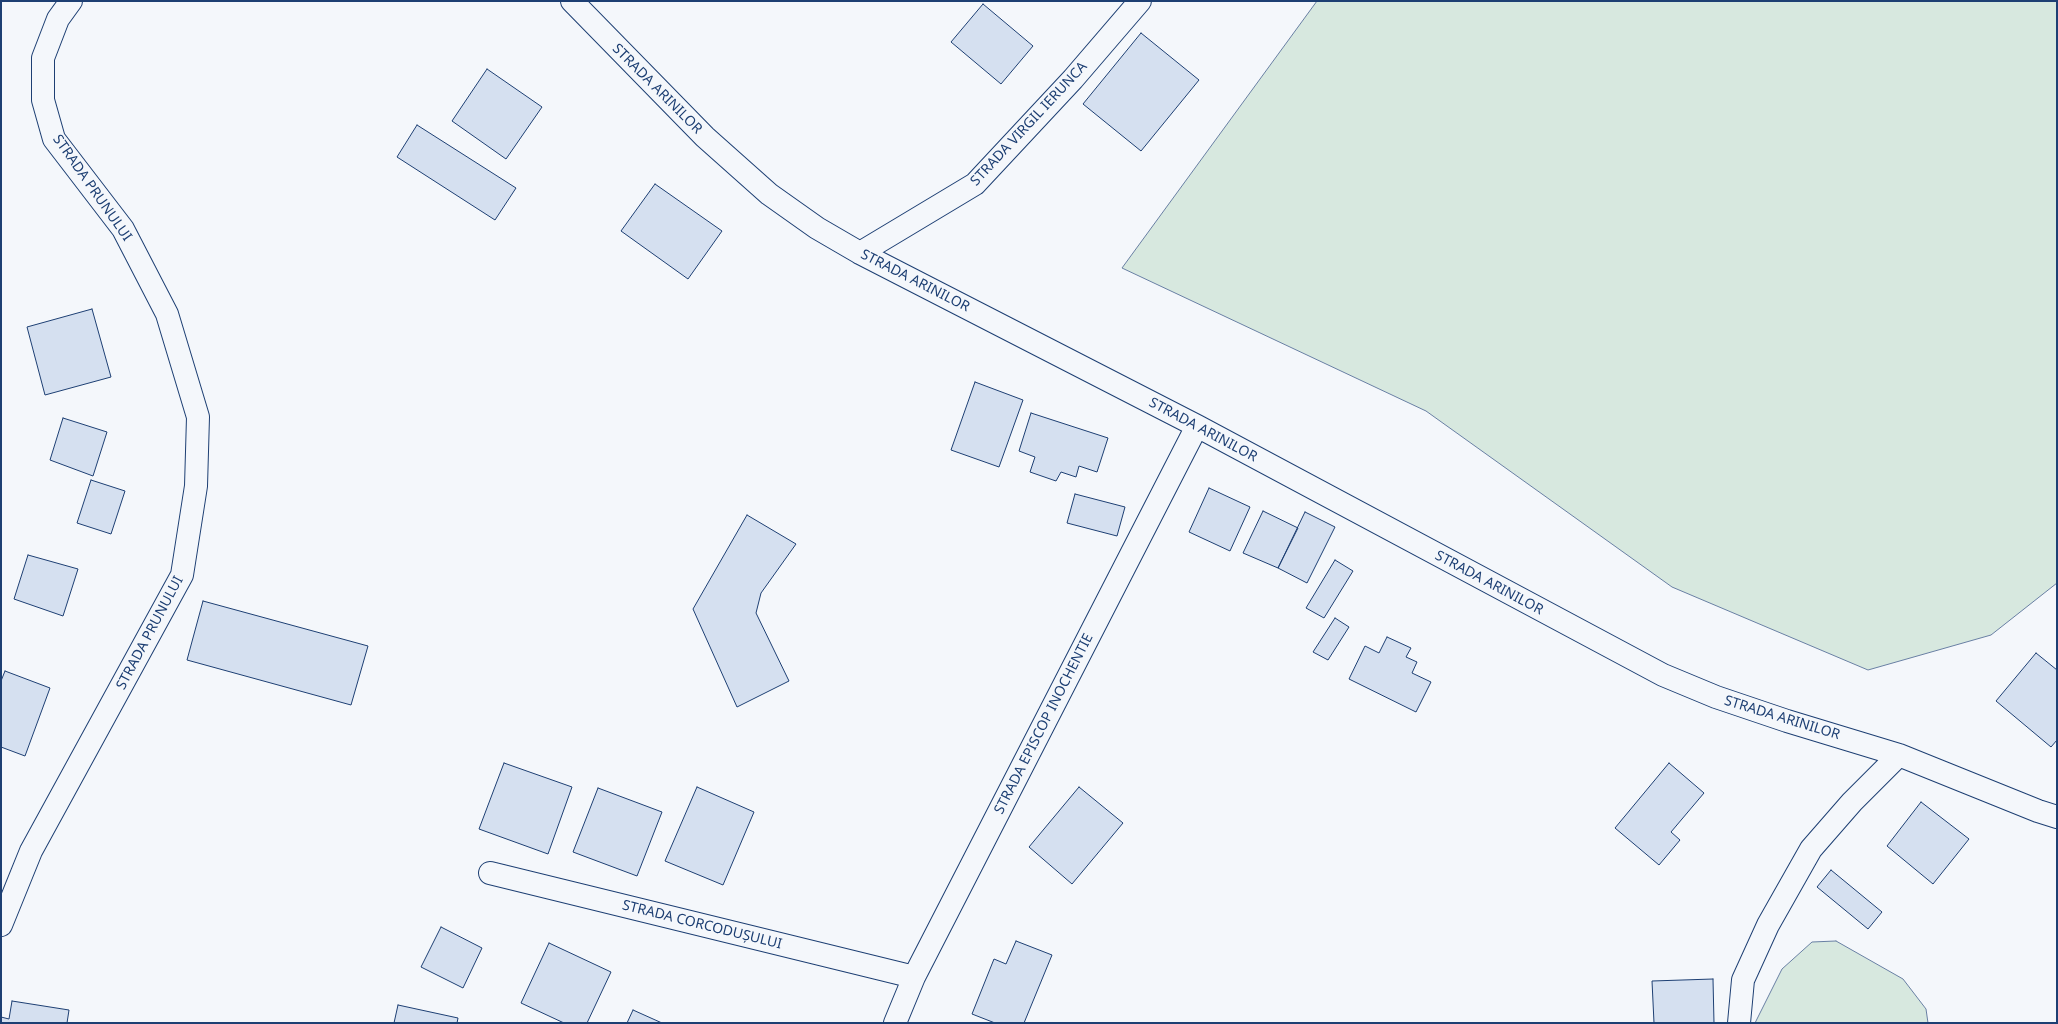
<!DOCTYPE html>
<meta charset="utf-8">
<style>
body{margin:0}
#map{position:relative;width:2058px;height:1024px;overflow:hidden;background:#f4f7fb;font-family:"Noto Sans",sans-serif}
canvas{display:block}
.frame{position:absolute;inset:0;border:2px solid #1d3f73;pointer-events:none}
</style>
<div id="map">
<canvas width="2058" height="1024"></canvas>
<div class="frame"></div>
</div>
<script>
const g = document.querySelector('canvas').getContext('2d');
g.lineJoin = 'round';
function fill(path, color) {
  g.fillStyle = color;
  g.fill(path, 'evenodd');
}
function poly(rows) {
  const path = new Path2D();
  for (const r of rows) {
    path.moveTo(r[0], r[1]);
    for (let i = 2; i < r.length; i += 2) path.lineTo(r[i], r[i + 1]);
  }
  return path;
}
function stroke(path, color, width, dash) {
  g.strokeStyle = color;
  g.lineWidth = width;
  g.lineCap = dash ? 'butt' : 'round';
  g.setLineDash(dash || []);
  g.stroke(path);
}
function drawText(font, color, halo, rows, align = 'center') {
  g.font = font + ' "Noto Sans",sans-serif';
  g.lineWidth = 3;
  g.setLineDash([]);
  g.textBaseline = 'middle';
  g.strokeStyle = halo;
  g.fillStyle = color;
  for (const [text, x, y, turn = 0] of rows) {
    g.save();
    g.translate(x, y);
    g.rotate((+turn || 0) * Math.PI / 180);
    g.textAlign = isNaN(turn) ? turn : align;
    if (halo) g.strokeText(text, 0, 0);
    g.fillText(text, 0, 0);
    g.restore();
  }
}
const green = poly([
 [1317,1,2057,1,2057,583,1991,635,1868,670,1672,587,1426,411,1122,268,1317,1],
 [1836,941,1903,979,1926,1009,1928,1023,1755,1023,1782,969,1812,942,1836,941]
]);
const building = poly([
 [983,4,1033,46,1001,84,951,42,983,4],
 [1141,33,1199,80,1141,151,1083,104,1141,33],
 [487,69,542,107,506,159,452,121,487,69],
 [417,125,516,188,495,220,397,157,417,125],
 [655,184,722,231,688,279,621,231,655,184],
 [92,309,111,377,45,395,27,327,92,309],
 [975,382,1023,400,999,467,951,450,975,382],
 [1031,413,1108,438,1097,472,1079,466,1076,477,1061,472,1056,481,1030,472,1035,457,1019,451,1031,413],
 [63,418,107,432,93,476,50,460,63,418],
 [91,480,125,491,111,534,77,523,91,480],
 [1209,488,1250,507,1230,551,1189,532,1209,488],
 [1075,494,1125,507,1117,536,1067,523,1075,494],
 [1263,511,1298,528,1278,568,1243,553,1263,511],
 [1305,512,1335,527,1307,583,1278,568,1305,512],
 [747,515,796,544,761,593,756,613,789,681,737,707,693,609,747,515],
 [28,555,78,569,63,616,14,599,28,555],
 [1335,560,1353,571,1324,618,1306,608,1335,560],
 [203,601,368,646,351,705,187,660,203,601],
 [1335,618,1349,627,1328,660,1313,652,1335,618],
 [1387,637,1411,648,1406,657,1417,662,1412,673,1431,682,1416,712,1349,679,1365,646,1379,653,1387,637],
 [2036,653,2057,670,2057,740,2051,747,1996,701,2036,653],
 [5,671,50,688,25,756,1,747,1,681,5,671],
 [504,763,572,787,548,854,479,829,504,763],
 [1669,763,1704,793,1671,832,1680,840,1659,865,1615,828,1669,763],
 [697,787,754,812,723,885,665,861,697,787],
 [1079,787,1123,823,1072,884,1029,847,1079,787],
 [598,788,662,812,637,876,573,852,598,788],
 [1921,802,1969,839,1933,884,1887,846,1921,802],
 [1831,870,1882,912,1868,929,1817,887,1831,870],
 [441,927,482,948,463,988,421,967,441,927],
 [1016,941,1052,955,1024,1023,995,1023,972,1014,994,959,1006,964,1016,941],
 [549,943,611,972,587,1023,564,1023,521,1003,549,943],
 [1713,979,1714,1023,1654,1023,1652,981,1713,979],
 [12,1001,69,1010,67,1023,1,1023,1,1017,9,1019,12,1001],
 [398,1005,458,1018,457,1023,394,1023,398,1005],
 [633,1010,662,1023,627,1023,633,1010]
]);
const minor = poly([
 [572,1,705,137,769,194,817,228,860,253,1197,426,1663,675,1716,697,1787,721,1899,755,2038,811,2057,817],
 [860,253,975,184,1073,79,1140,1],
 [490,873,914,977],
 [1,925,31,851,182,575,196,486,198,417,167,314,123,229,54,139,43,100,43,58,58,19,71,1],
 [895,1023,914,977,1197,426],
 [1739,1023,1743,980,1768,925,1811,849,1852,802,1899,755]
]);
const streetNames = [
 ["STRADA ARINILOR",657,89,45],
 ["STRADA VIRGIL IERUNCA",1029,124,-47],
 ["STRADA PRUNULUI",92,188,55],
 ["STRADA ARINILOR",915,281,27],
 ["STRADA ARINILOR",1203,430,28],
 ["STRADA ARINILOR",1489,583,28],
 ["STRADA PRUNULUI",150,633,-62],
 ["STRADA ARINILOR",1782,718,17],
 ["STRADA EPISCOP INOCHENTIE",1044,724,-63],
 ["STRADA CORCODUȘULUI",702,925,14]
];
fill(green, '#d7e8df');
stroke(green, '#687fa3', 1);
fill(building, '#d5e0f0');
stroke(building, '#1d3f73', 1);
stroke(minor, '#1d3f73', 24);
stroke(minor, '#f4f7fb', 22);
drawText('14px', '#1d3f73', '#f4f7fb', streetNames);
</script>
